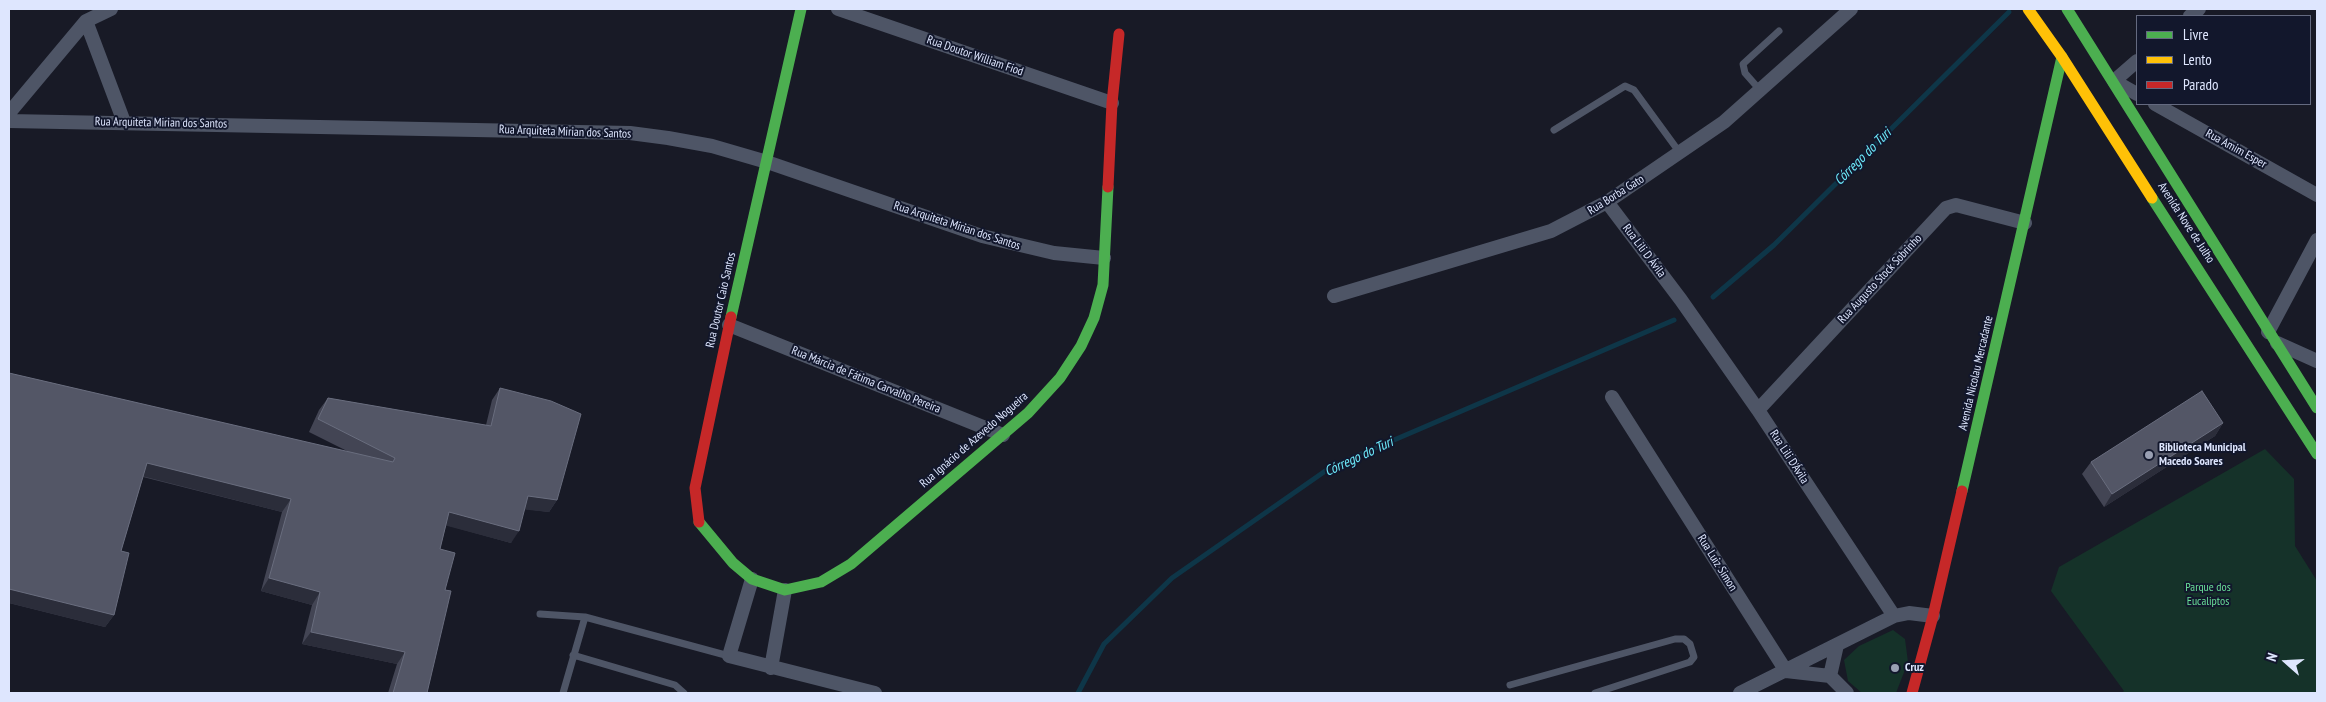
<!DOCTYPE html>
<meta charset="utf-8">
<style>
body{margin:0}
#map{position:relative;width:2326px;height:702px;overflow:hidden;background:#181a26;font-family:"PT Sans Narrow",sans-serif}
canvas{display:block}
.frame{position:absolute;inset:0;border:10px solid #dee6fe;pointer-events:none}
.legend{position:absolute;left:2136px;top:15px;width:175px;height:90px;box-sizing:border-box;background:#12172c;border:1px solid #646a80;margin:0;padding:6px 9px;list-style:none;font-size:15px;color:#dee6fe}
.legend li{display:flex;align-items:center;gap:10px;height:25px}
.legend b{width:25px;border:1px solid #646a80}
.north{position:absolute;left:2261px;top:637px;width:50px;height:50px;-webkit-text-stroke:4px #12172c;paint-order:stroke;rotate:289deg;font-size:14px;font-weight:700;line-height:20px;text-align:center;color:#dee6fe}
.north::after{content:'';display:block;margin:auto;width:18px;height:22px;background:#dee6fe;clip-path:polygon(50% 0,100% 100%,50% 72%,0 100%)}
</style>
<div id="map">
<canvas width="2326" height="702"></canvas>
<div class="frame"></div>
<ul class="legend">
<li><b style="height:6px;background:#4caf50"></b>Livre</li>
<li><b style="height:6px;background:#ffc107"></b>Lento</li>
<li><b style="height:6px;background:#c62828"></b>Parado</li>
</ul>
<div class="north">N</div>
</div>
<script>
const g = document.querySelector('canvas').getContext('2d');
g.lineJoin = 'round';
function fill(path, color) {
  g.fillStyle = color;
  g.fill(path, 'evenodd');
}
function poly(rows) {
  const path = new Path2D();
  for (const r of rows) {
    path.moveTo(r[0], r[1]);
    for (let i = 2; i < r.length; i += 2) path.lineTo(r[i], r[i + 1]);
  }
  return path;
}
function stroke(path, color, width, dash) {
  g.strokeStyle = color;
  g.lineWidth = width;
  g.lineCap = dash ? 'butt' : 'round';
  g.setLineDash(dash || []);
  g.stroke(path);
}
function drawText(font, color, halo, rows, align = 'center') {
  g.font = font + ' "PT Sans Narrow",sans-serif';
  g.lineWidth = 4;
  g.setLineDash([]);
  g.textBaseline = 'middle';
  g.strokeStyle = halo;
  g.fillStyle = color;
  for (const [text, x, y, turn = 0] of rows) {
    g.save();
    g.translate(x, y);
    g.rotate((+turn || 0) * Math.PI / 180);
    g.textAlign = isNaN(turn) ? turn : align;
    if (halo) g.strokeText(text, 0, 0);
    g.fillText(text, 0, 0);
    g.restore();
  }
}
const green = poly([
 [2265,449,2294,479,2295,546,2317,581,2317,693,2122,693,2124,691,2051,591,2059,567],
 [1893,630,1905,639,1908,662,1896,693,1862,693,1848,681,1844,660,1859,646]
]);
const stream = poly([
 [1713,297,1774,245,2009,12],
 [1078,693,1104,644,1172,578,1331,467,1674,320]
]);
const lane = poly([
 [1760,90,1745,73,1743,64,1779,31],
 [1554,130,1625,86,1634,90,1680,153],
 [540,614,585,617,729,656],
 [573,655,675,685,684,693],
 [1510,685,1675,639,1684,639,1690,644,1694,657,1690,662,1595,693],
 [563,693,585,617]
]);
const street = poly([
 [838,9,1112,103],
 [2190,16,2199,9],
 [86,21,124,122],
 [2137,61,2114,81,2137,94],
 [2155,104,2317,195],
 [9,113,86,21,111,9],
 [9,121,630,133,668,138,712,146,767,162,982,236,1054,253,1104,258],
 [1607,202,1681,300,1758,410,1894,616],
 [1334,296,1551,231,1607,202,1724,122,1851,9],
 [729,325,1003,435],
 [2268,332,2317,240],
 [2277,343,2317,361],
 [1612,397,1786,671,1830,676,1847,693],
 [1758,410,1946,208,1956,205,2025,223],
 [752,579,729,656,875,693],
 [771,668,785,590],
 [1830,676,1837,645],
 [1740,693,1894,616,1909,613,1933,616]
]);
const fast = poly([
 [2067,9,2317,408],
 [2152,198,2317,454],
 [731,317,801,9],
 [1962,491,2062,57],
 [699,522,733,563,752,579,785,590,821,582,851,564,1028,413,1060,378,1081,346,1094,318,1103,285,1108,187]
]);
const slow = poly([
 [2028,9,2062,57,2152,198]
]);
const jam = poly([
 [1108,187,1112,103,1119,34],
 [699,522,695,488,731,317],
 [1912,693,1933,616,1962,491]
]);
const wall = poly([
 [9,373,349,452,309,432,319,410,328,398,486,425,492,400,500,388,557,500,549,512,525,509,511,543,446,525,440,549,445,590,427,693,388,693,397,664,302,644,312,605,261,591,282,512,143,477,121,551,114,615,105,627,9,603],
 [2223,423,2215,436,2104,507,2082,474,2091,462]
]);
const shadedWall = poly([
 [2223,423,2215,436,2104,507,2112,494],
 [147,463,291,499,282,512,138,475],
 [528,496,557,500,549,512,519,509],
 [449,512,519,531,511,543,440,524],
 [269,578,320,592,312,605,261,591],
 [9,589,114,615,105,627,9,603],
 [311,632,405,652,397,664,302,644]
]);
const building = poly([
 [9,373,393,462,395,458,318,419,328,398,491,426,500,388,551,401,581,414,557,500,528,496,519,531,449,512,440,549,455,553,445,590,451,591,427,693,393,693,405,652,311,632,320,592,269,578,291,499,147,463,121,551,129,553,114,615,9,589,9,373],
 [2202,391,2223,423,2112,494,2091,462,2202,391]
]);
const markers = [
 [2149,455,5,"#999fb2"],
 [1895,668,5,"#999fb2"]
];
const streetNames = [
 ["Rua Doutor William Fiod",975,56,19],
 ["Rua Arquiteta Mirian dos Santos",161,123,1],
 ["Rua Arquiteta Mirian dos Santos",565,132,2],
 ["Rua Amim Esper",2236,149,29],
 ["Rua Borba Gato",1616,195,-32],
 ["Avenida Nove de Julho",2186,223,57],
 ["Rua Arquiteta Mirian dos Santos",957,226,18],
 ["Rua Lili D Ávila",1644,251,53],
 ["Rua Augusto Stock Sobrinho",1880,279,-47],
 ["Rua Doutor Caio Santos",721,300,-77],
 ["Avenida Nicolau Mercadante",1976,373,-77],
 ["Rua Márcia de Fátima Carvalho Pereira",866,380,22],
 ["Rua Ignácio de Azevedo Nogueira",974,440,-41],
 ["Rua Lili D'Ávila",1789,457,57],
 ["Rua Luiz Simon",1717,563,58]
];
const poiNames = [
 ["Biblioteca Municipal",2159,448],
 ["Macedo Soares",2159,462],
 ["Cruz",1905,668]
];
const parkNames = [
 ["Parque dos",2208,588],
 ["Eucaliptos",2208,602]
];
const waterNames = [
 ["Córrego do Turi",1863,157,-45],
 ["Córrego do Turi",1359,457,-25]
];
fill(green, '#153229');
stroke(stream, '#0e3648', 5);
stroke(lane, '#4e5566', 7);
stroke(street, '#4e5566', 14);
stroke(fast, '#4caf50', 11);
stroke(slow, '#ffc107', 11);
stroke(jam, '#c62828', 11);
fill(wall, '#434554');
fill(shadedWall, '#2b2d3a');
fill(building, '#535666');
stroke(building, '#696d7e', 1);
for (const [x, y, r, color] of markers) {
  const dot = new Path2D();
  dot.arc(x, y, r, 0, 2 * Math.PI);
  g.fillStyle = color;
  g.fill(dot);
  stroke(dot, '#12172c', 2);
}
drawText('12px', '#dee6fe', '#12172c', streetNames);
drawText('bold 12px', '#dee6fe', '#12172c', poiNames, 'left');
drawText('12px', '#69df98', '#12172c', parkNames);
drawText('italic 14px', '#6eecfc', '#12172c', waterNames);
</script>
